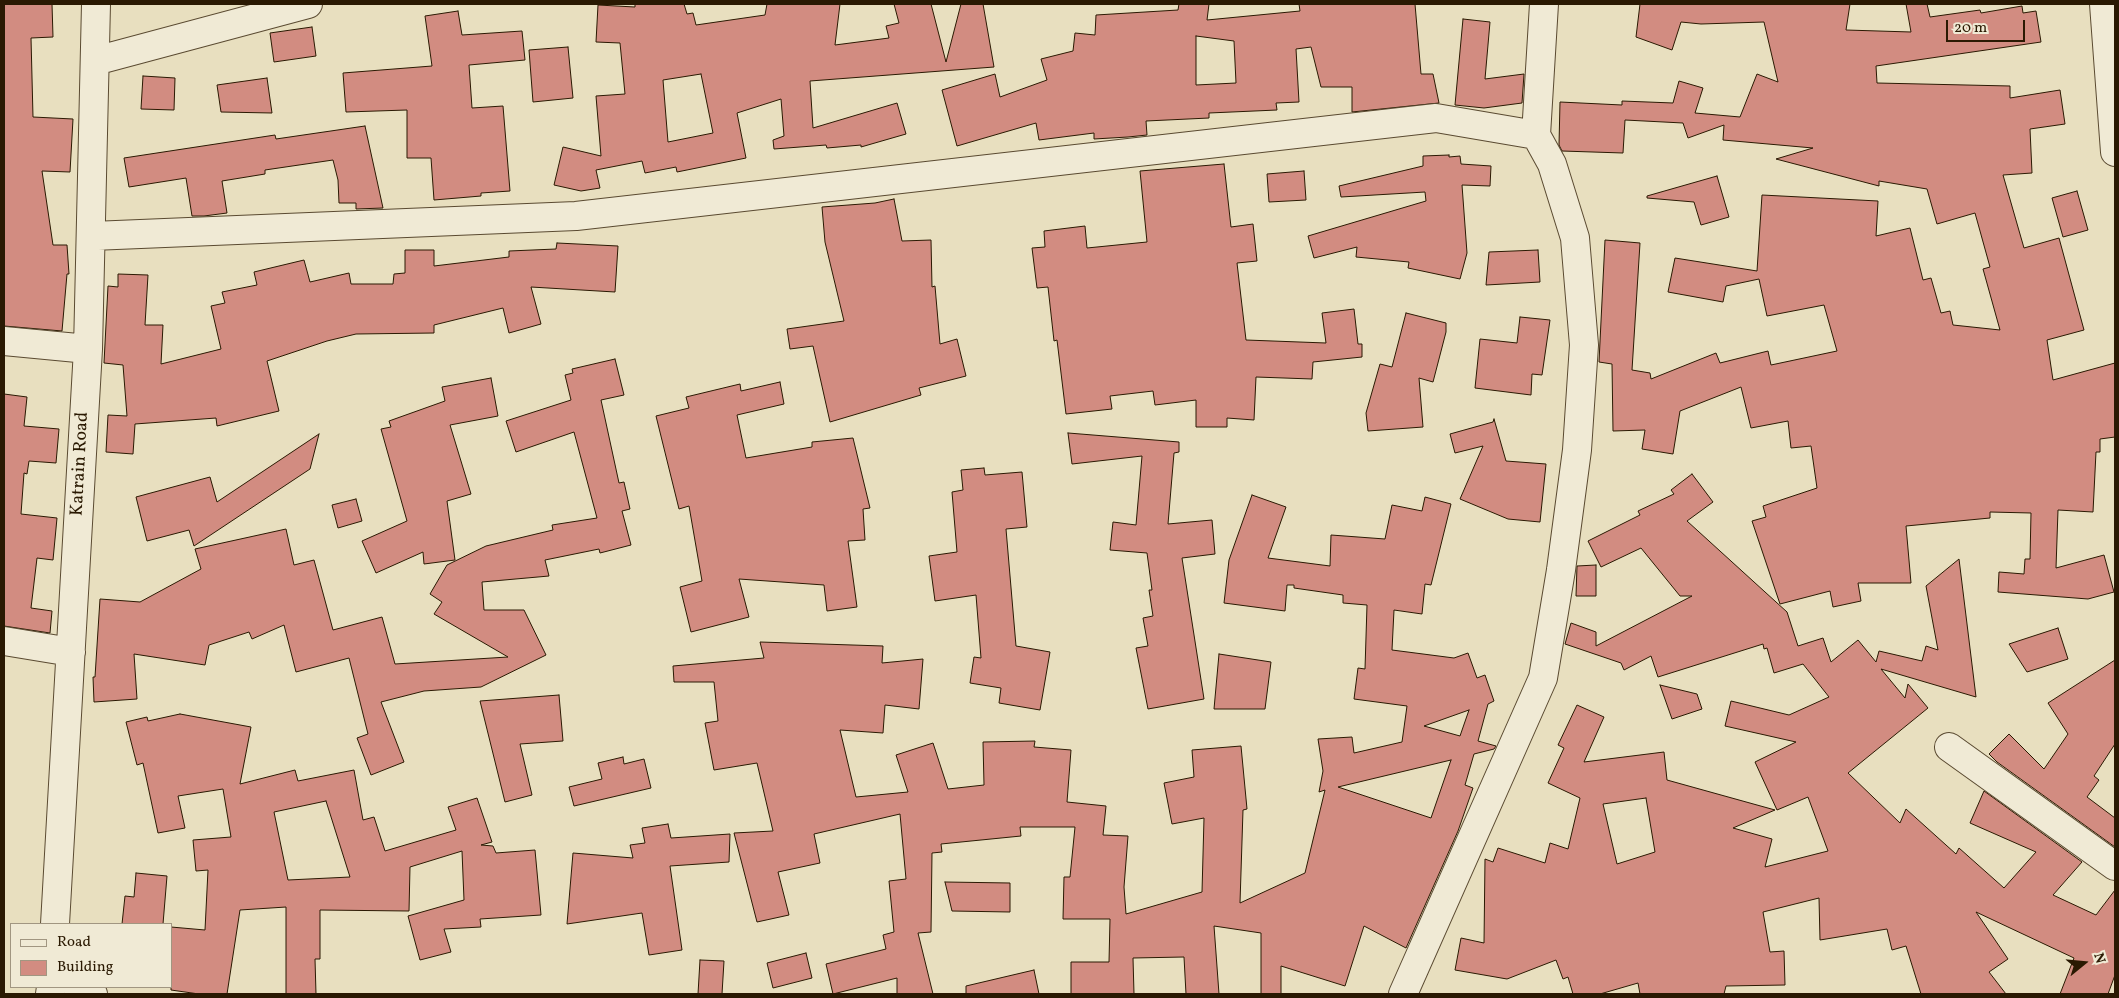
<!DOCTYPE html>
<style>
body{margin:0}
#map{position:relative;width:2119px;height:998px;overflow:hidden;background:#e8dfbf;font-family:Vollkorn,serif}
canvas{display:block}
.frame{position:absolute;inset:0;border:5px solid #2a1902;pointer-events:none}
.legend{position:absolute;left:10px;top:923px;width:162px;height:65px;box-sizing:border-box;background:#f0ead5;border:1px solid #a19681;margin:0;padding:6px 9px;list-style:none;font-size:15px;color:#2a1902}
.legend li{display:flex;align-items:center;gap:10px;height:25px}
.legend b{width:25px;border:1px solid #a19681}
.north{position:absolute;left:2059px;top:938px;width:50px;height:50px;-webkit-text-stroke:4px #f0ead5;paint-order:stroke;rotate:73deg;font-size:14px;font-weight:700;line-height:20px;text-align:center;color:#2a1902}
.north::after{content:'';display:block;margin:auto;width:18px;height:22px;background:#2a1902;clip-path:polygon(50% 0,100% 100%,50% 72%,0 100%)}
.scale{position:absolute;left:1946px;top:20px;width:79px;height:22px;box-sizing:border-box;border:2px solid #2a1902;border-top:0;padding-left:6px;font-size:15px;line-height:18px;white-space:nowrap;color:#2a1902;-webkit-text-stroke:4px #f0ead5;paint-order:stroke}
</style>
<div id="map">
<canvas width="2119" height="998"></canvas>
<div class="frame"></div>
<ul class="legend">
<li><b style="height:6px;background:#f0ead5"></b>Road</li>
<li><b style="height:14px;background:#d28c81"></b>Building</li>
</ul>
<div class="north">N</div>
<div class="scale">20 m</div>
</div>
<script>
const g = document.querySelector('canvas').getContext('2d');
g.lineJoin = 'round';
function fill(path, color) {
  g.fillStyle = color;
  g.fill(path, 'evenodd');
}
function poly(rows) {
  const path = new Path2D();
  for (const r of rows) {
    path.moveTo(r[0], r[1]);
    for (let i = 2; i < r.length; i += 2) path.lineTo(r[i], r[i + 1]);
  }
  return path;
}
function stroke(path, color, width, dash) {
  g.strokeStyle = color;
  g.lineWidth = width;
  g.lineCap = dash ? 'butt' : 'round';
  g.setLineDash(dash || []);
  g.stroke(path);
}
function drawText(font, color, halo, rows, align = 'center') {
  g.font = font + ' Vollkorn,serif';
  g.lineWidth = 4.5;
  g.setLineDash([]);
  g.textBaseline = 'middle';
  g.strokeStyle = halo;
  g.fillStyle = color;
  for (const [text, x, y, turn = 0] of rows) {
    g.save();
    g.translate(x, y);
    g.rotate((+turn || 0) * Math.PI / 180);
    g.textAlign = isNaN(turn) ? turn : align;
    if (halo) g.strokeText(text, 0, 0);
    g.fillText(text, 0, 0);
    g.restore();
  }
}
const building = poly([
 [4,4,52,4,53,37,31,38,33,117,73,119,70,172,42,171,53,245,67,245,69,274,67,274,62,331,4,326,4,4],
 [635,4,684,4,687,14,693,13,696,25,765,15,767,4,840,4,835,45,889,38,886,26,899,23,894,4,931,4,946,62,961,4,983,4,994,67,810,81,813,128,897,103,906,134,861,147,861,145,827,148,826,145,774,149,773,140,784,136,781,99,737,113,746,158,677,172,676,167,645,173,642,161,596,170,600,188,581,191,554,185,563,147,601,156,596,96,625,94,620,43,596,42,598,5,635,7,635,4],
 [701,74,713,133,668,142,663,80,701,74],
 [1179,4,1209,4,1207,20,1300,11,1299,4,1415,4,1421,74,1433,74,1439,103,1352,112,1352,87,1321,87,1311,47,1296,49,1299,102,1276,103,1277,110,1209,113,1209,118,1146,121,1147,135,1128,137,1094,139,1094,133,1039,140,1036,123,957,146,942,90,995,74,1000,97,1047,80,1041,59,1073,51,1075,33,1095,35,1096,15,1178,10,1179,4],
 [1196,36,1234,41,1236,83,1196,85,1196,36],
 [1640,4,1850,4,1846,30,1911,32,1906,4,1927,4,1930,17,1980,10,1981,13,2022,6,2023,13,2036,11,2041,42,1876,66,1877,83,2010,86,2010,98,2060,90,2065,124,2030,129,2032,173,2003,175,2024,248,2059,238,2084,330,2047,340,2053,380,2115,363,2115,437,2100,439,2100,452,2096,452,2093,512,2058,510,2056,568,2104,555,2114,592,2088,599,1998,592,1999,572,2024,574,2025,559,2030,559,2031,513,1990,512,1990,518,1906,526,1911,583,1858,583,1861,601,1833,607,1830,591,1780,604,1752,521,1766,517,1763,506,1817,488,1811,446,1791,448,1788,421,1751,428,1741,387,1680,411,1673,454,1642,449,1645,430,1613,431,1612,364,1599,362,1605,240,1640,243,1632,370,1650,373,1651,379,1716,353,1720,363,1768,351,1771,365,1837,351,1824,305,1767,316,1759,279,1726,286,1723,302,1668,292,1675,258,1757,271,1762,195,1878,201,1876,236,1910,228,1923,280,1931,278,1941,313,1950,311,1953,325,2000,330,1983,269,1990,267,1975,213,1937,224,1927,189,1879,181,1879,186,1776,159,1813,148,1723,140,1724,125,1688,138,1683,123,1625,120,1623,153,1562,151,1559,145,1560,102,1622,105,1622,101,1673,103,1679,81,1703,88,1695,113,1740,117,1757,74,1778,82,1764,22,1701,24,1681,22,1672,50,1636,37,1640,4],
 [458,11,462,35,522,31,525,60,469,65,472,108,503,106,510,191,481,193,481,196,434,200,431,158,407,158,407,110,346,112,343,73,432,66,425,16,458,11],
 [1463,19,1490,22,1485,79,1524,74,1522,103,1484,108,1455,105,1463,19],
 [312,27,316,56,274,62,270,33,312,27],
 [568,47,573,98,533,102,529,50,568,47],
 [143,76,175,78,174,110,141,109,143,76],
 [267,78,272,113,221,112,217,85,267,78],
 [365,126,383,208,356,209,356,203,339,203,338,180,333,160,265,170,265,174,222,181,227,213,204,216,192,216,186,178,129,187,124,158,275,135,276,139,365,126],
 [1449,155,1449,157,1460,156,1461,164,1491,166,1490,186,1462,185,1467,253,1460,279,1408,268,1409,262,1356,257,1357,247,1314,258,1308,236,1426,201,1425,192,1341,197,1339,186,1423,166,1423,156,1449,155],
 [1224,164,1231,227,1253,224,1257,261,1237,263,1246,340,1326,343,1322,313,1354,309,1358,344,1362,344,1362,357,1313,362,1312,379,1256,377,1254,420,1227,418,1227,427,1196,427,1196,400,1155,405,1153,391,1110,396,1112,409,1066,414,1057,340,1054,341,1048,287,1037,288,1032,248,1045,247,1044,231,1085,226,1087,248,1147,242,1140,171,1224,164],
 [1304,171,1306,200,1269,202,1267,174,1304,171],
 [1717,176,1729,217,1701,225,1694,202,1647,198,1647,196,1717,176],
 [2077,191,2088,230,2063,237,2052,198,2077,191],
 [894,199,902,241,931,240,932,287,935,286,940,344,957,339,966,376,919,388,921,395,830,422,813,346,790,349,787,329,844,321,825,242,822,207,875,203,894,199],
 [557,243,618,246,615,292,531,287,541,324,509,333,503,308,434,325,434,333,356,334,327,341,267,361,279,411,217,426,216,418,135,424,133,454,106,452,108,415,127,416,123,365,104,363,108,286,118,287,118,274,148,275,145,325,163,325,161,364,221,349,211,306,225,303,222,292,257,285,254,272,304,260,310,282,349,273,351,284,393,284,394,274,405,273,405,250,434,250,434,266,509,257,509,251,556,249,557,243],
 [1538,250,1540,282,1486,285,1489,252,1538,250],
 [1406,313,1446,323,1446,332,1433,382,1419,378,1423,427,1368,431,1366,413,1380,364,1392,367,1406,313],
 [1520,317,1550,320,1542,375,1532,374,1531,395,1475,388,1480,339,1517,343,1520,317],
 [615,359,624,395,601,400,619,483,624,482,630,509,622,511,631,545,600,553,599,549,545,560,549,576,482,582,484,610,524,610,546,655,481,687,424,691,381,702,404,762,371,775,357,738,368,734,349,658,296,672,284,625,252,639,249,632,209,645,205,665,134,654,137,699,94,702,93,677,95,677,100,599,140,602,201,569,195,549,286,529,294,565,314,560,333,630,382,617,395,664,508,657,434,614,442,602,430,594,447,565,486,546,553,530,552,525,597,518,574,432,516,452,506,421,571,400,565,375,573,373,572,369,615,359],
 [491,378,498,416,450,425,471,494,447,501,455,560,424,564,423,552,376,573,362,541,407,521,381,429,391,427,389,421,445,401,442,387,491,378],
 [780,382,784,404,737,415,746,458,812,447,812,442,853,438,870,508,863,509,865,540,848,541,857,607,827,611,824,585,739,579,749,617,691,632,680,587,702,581,689,506,679,509,656,416,689,408,686,397,740,384,741,391,780,382],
 [4,394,27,397,24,426,59,429,56,463,29,461,27,474,24,473,21,514,57,518,53,560,37,558,31,608,52,611,50,633,4,626,4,394],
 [1494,419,1506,461,1546,464,1540,522,1508,519,1460,499,1483,446,1455,453,1450,434,1493,422,1494,419],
 [1068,433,1179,442,1179,452,1174,453,1168,524,1212,520,1215,554,1182,558,1204,699,1148,709,1136,648,1148,646,1143,618,1153,616,1149,590,1152,590,1147,553,1110,550,1113,522,1136,525,1142,456,1072,464,1068,433],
 [319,434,310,469,194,546,189,530,147,541,136,497,210,477,217,502,319,434],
 [984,468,985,475,1022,472,1027,527,1006,529,1016,646,1050,652,1040,710,999,703,1001,688,970,683,974,657,981,658,976,595,935,601,929,556,957,552,952,492,963,490,961,470,984,468],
 [1692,474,1713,502,1687,521,1787,612,1798,646,1823,638,1831,662,1858,640,1876,662,1879,651,1922,661,1926,646,1938,650,1926,586,1959,559,1976,697,1881,669,1905,698,1908,684,1928,708,1848,773,1900,823,1906,809,1956,854,1959,848,2004,888,2036,852,1970,823,1984,791,2082,862,2053,895,2096,915,2115,890,2115,975,2108,994,2060,994,2074,958,1976,912,2008,959,1989,972,2006,994,1921,994,1906,946,1892,950,1887,929,1820,940,1819,898,1763,912,1770,952,1784,951,1785,985,1726,986,1724,994,1640,994,1638,983,1600,994,1573,994,1568,977,1563,979,1556,960,1507,979,1455,970,1461,938,1484,943,1485,859,1493,862,1498,848,1545,863,1550,843,1568,849,1580,798,1548,783,1564,748,1558,745,1577,705,1604,717,1584,762,1664,752,1667,780,1775,810,1733,828,1772,839,1765,867,1828,851,1808,797,1777,810,1755,762,1796,742,1725,726,1731,701,1789,715,1829,697,1803,664,1774,673,1767,648,1764,649,1763,644,1658,677,1651,656,1624,670,1621,663,1565,644,1571,623,1596,632,1596,646,1692,596,1680,596,1641,548,1601,567,1588,541,1640,515,1638,511,1674,494,1671,490,1692,474],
 [1646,798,1655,852,1617,864,1603,804,1646,798],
 [1252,495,1286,507,1268,558,1330,566,1331,535,1385,539,1392,505,1422,511,1425,497,1451,504,1431,585,1425,584,1422,614,1394,610,1392,650,1454,658,1468,653,1477,678,1485,675,1494,701,1488,704,1478,741,1496,746,1494,749,1474,754,1465,785,1473,788,1458,831,1406,948,1364,926,1345,986,1281,966,1281,994,1261,994,1261,933,1214,926,1219,994,1186,994,1184,957,1133,958,1134,994,1071,994,1071,962,1109,962,1110,919,1063,919,1064,877,1070,877,1075,827,1020,827,1021,836,941,844,942,852,932,853,931,932,918,933,933,994,897,994,897,978,833,994,826,964,886,949,883,935,894,932,889,881,906,879,900,814,814,834,820,863,778,872,789,915,757,922,734,833,773,831,757,763,714,770,705,723,718,721,714,682,674,682,673,666,764,658,760,642,883,646,882,663,923,659,919,709,885,705,883,733,840,730,856,797,908,792,896,755,933,743,948,789,984,785,983,742,1035,741,1034,747,1071,750,1067,802,1106,806,1103,835,1128,836,1124,887,1126,914,1202,892,1204,818,1172,824,1164,783,1194,777,1192,750,1241,746,1247,809,1243,810,1240,903,1305,873,1325,790,1319,792,1323,771,1318,739,1352,737,1354,753,1402,742,1407,706,1354,699,1358,668,1365,669,1367,605,1343,603,1343,595,1294,588,1294,585,1287,585,1285,611,1224,603,1229,560,1252,495],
 [1469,710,1460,736,1424,726,1469,710],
 [1451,760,1431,818,1338,787,1451,760],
 [356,499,362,521,338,528,332,505,356,499],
 [1596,565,1596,596,1576,596,1577,566,1596,565],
 [2058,628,2068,659,2027,672,2009,644,2058,628],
 [1219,654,1271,662,1265,709,1214,709,1219,654],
 [2115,660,2115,744,2094,776,2099,780,2087,797,2115,818,2115,847,1997,762,1989,754,2009,734,2044,769,2068,734,2048,703,2115,660],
 [1660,685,1697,694,1702,709,1672,719,1660,685],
 [559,695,563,741,520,744,532,795,505,802,480,701,559,695],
 [180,714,251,727,240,784,295,770,298,781,354,770,363,820,374,817,385,851,456,830,448,807,477,798,492,842,481,845,493,846,496,853,535,850,541,915,480,919,481,927,444,929,451,952,420,960,408,916,464,900,462,851,410,867,409,911,320,910,320,959,315,959,316,994,286,994,286,907,240,910,227,994,199,994,171,990,171,927,205,930,208,870,196,871,193,840,231,837,223,789,178,796,185,828,158,833,143,763,137,765,126,722,147,717,148,721,180,714],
 [326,801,350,877,288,880,274,812,326,801],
 [623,757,624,764,644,759,651,788,574,806,569,787,602,779,598,763,623,757],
 [668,824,671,838,730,834,729,862,670,866,682,950,649,955,642,913,567,924,573,853,633,858,630,845,645,843,642,828,668,824],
 [136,873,167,876,163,924,122,924,125,896,134,897,136,873],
 [945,882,1010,883,1010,912,952,911,945,882],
 [806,953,812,978,773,988,767,963,806,953],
 [700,960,724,961,722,994,698,994,700,960],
 [1034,970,1039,994,966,994,966,986,1034,970]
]);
const street = poly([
 [2104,4,2115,152],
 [95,61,308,4],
 [1536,135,1544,4],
 [92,236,576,216,1436,118,1536,135,1552,164,1575,238,1584,345,1577,450,1561,570,1543,678,1403,994],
 [4,341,88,349],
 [4,641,71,652],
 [1949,747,2115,866],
 [55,924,88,349,96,4],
 [77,987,93,994],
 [50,994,51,987]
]);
const streetNames = [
 ["Katrain Road",81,464,-87]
];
fill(building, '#d28c81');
stroke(building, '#2a1902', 1);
stroke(street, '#5a4a31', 30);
stroke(street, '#f0ead5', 28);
drawText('18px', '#2a1902', '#f0ead5', streetNames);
</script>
